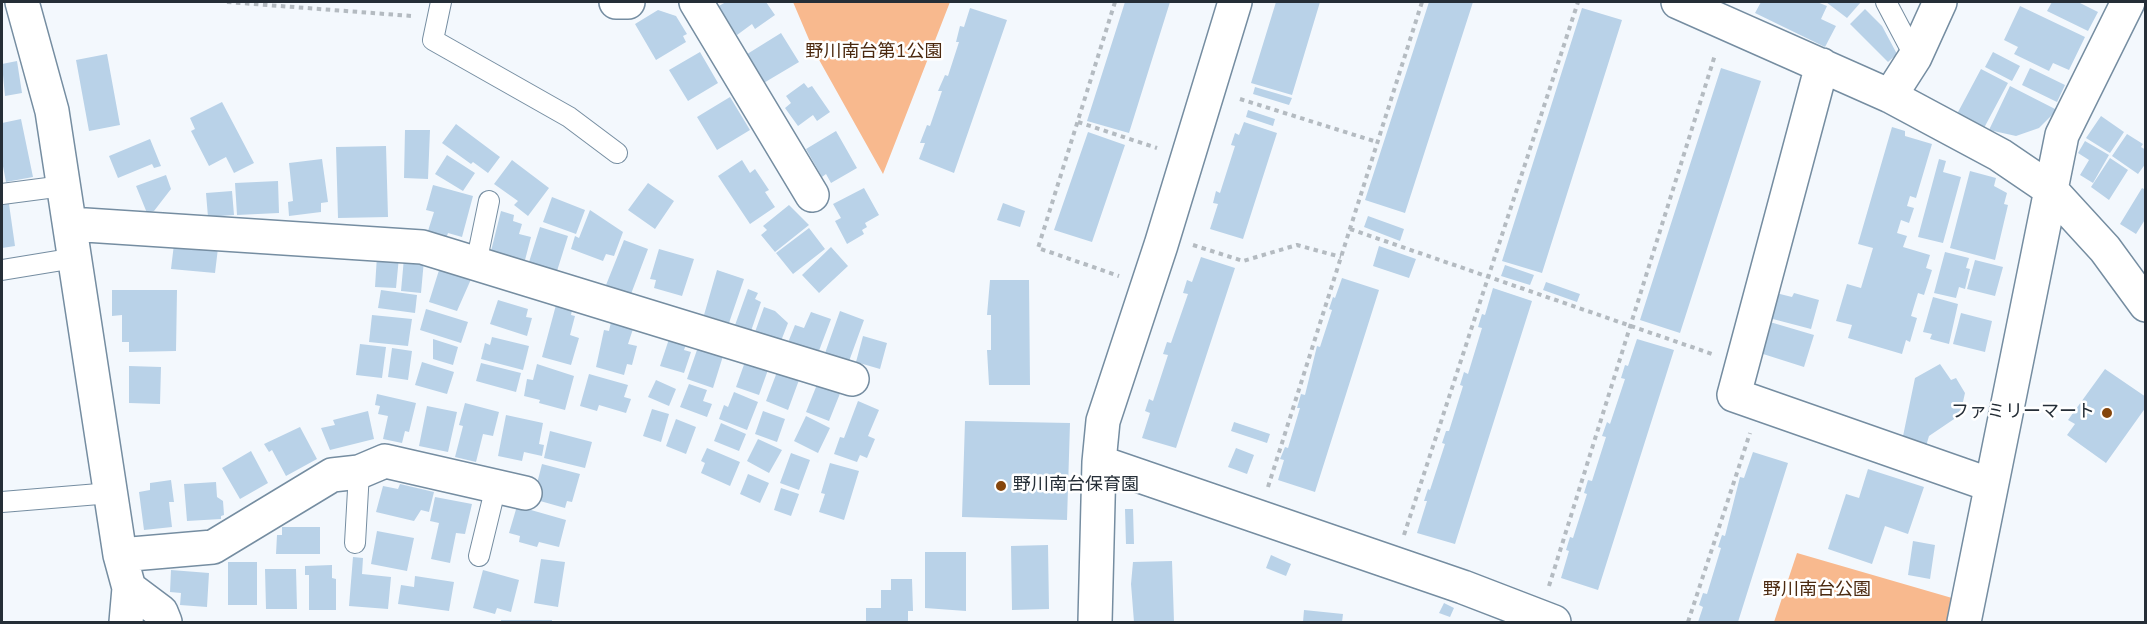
<!DOCTYPE html>
<meta charset="utf-8">
<style>
body{margin:0}
#map{position:relative;width:2147px;height:624px;overflow:hidden;background:#f3f8fd;font-family:"Nunito Sans",sans-serif}
canvas{display:block}
.frame{position:absolute;inset:0;border:3px solid #252e37;pointer-events:none}
</style>
<div id="map">
<canvas width="2147" height="624"></canvas>
<div class="frame"></div>
</div>
<script>
const g = document.querySelector('canvas').getContext('2d');
g.lineJoin = 'round';
function fill(path, color) {
  g.fillStyle = color;
  g.fill(path, 'evenodd');
}
function poly(rows) {
  const path = new Path2D();
  for (const r of rows) {
    path.moveTo(r[0], r[1]);
    for (let i = 2; i < r.length; i += 2) path.lineTo(r[i], r[i + 1]);
  }
  return path;
}
function stroke(path, color, width, dash) {
  g.strokeStyle = color;
  g.lineWidth = width;
  g.lineCap = dash ? 'butt' : 'round';
  g.setLineDash(dash || []);
  g.stroke(path);
}
function drawText(font, color, halo, rows, align = 'center') {
  g.font = font + ' "Nunito Sans","Noto Sans JP",sans-serif';
  g.lineWidth = 5;
  g.setLineDash([]);
  g.textBaseline = 'middle';
  g.strokeStyle = halo;
  g.fillStyle = color;
  for (const [text, x, y, turn = 0] of rows) {
    g.save();
    g.translate(x, y);
    g.rotate((+turn || 0) * Math.PI / 180);
    g.textAlign = isNaN(turn) ? turn : align;
    if (halo) g.strokeText(text, 0, 0);
    g.fillText(text, 0, 0);
    g.restore();
  }
}
const green = poly([
 [793,2,950,2,883,174,813,49],
 [1797,553,1952,598,1947,622,1774,622]
]);
const building = poly([
 [726,2,766,2,775,15,755,29,752,24,737,35,717,7],
 [1125,2,1170,2,1129,133,1087,121],
 [1276,2,1320,2,1292,95,1251,83],
 [1429,2,1473,2,1405,213,1365,200],
 [1761,2,1817,2,1827,6,1821,19,1836,26,1825,47,1755,13],
 [1826,2,1861,2,1847,18],
 [2052,2,2078,2,2098,12,2088,31,2047,11],
 [2020,6,2085,37,2069,70,2053,63,2049,71,2014,54,2018,47,2004,40],
 [970,8,1007,20,954,173,919,159,925,143,920,143,927,125,930,126,942,91,938,91,945,75,948,76,959,42,956,42,960,26,964,27],
 [1582,8,1622,20,1542,273,1502,261],
 [1865,9,1882,26,1897,54,1888,62,1850,24],
 [658,10,676,16,687,34,683,36,686,42,656,60,635,24],
 [781,33,799,62,762,84,744,56],
 [700,52,718,83,688,101,669,70],
 [1993,52,2020,66,2012,81,1985,67],
 [107,54,120,125,89,131,76,60],
 [17,61,22,93,5,96,2,64],
 [1721,68,1761,81,1680,333,1640,320],
 [2030,68,2065,85,2057,102,2022,85],
 [1981,69,2008,83,1984,128,1957,114],
 [804,83,808,88,812,86,830,112,817,121,813,115,798,126,785,108,791,103,786,96],
 [2010,86,2057,110,2039,128,2016,136,1989,130],
 [1255,87,1292,98,1289,105,1253,94],
 [730,97,750,130,717,150,697,117],
 [222,102,254,163,234,173,226,157,209,166,191,131,195,129,190,118],
 [1248,110,1275,119,1273,126,1246,117],
 [2101,116,2124,132,2110,153,2086,138],
 [21,119,33,177,6,182,2,161,2,123],
 [1244,122,1277,133,1243,239,1210,229,1218,204,1213,203,1216,191,1220,193,1235,146,1231,145,1235,133,1239,135],
 [456,124,500,157,488,173,473,162,471,164,442,143],
 [1892,127,1905,131,1905,136,1932,144,1916,198,1910,196,1907,206,1914,208,1909,223,1901,220,1897,233,1907,236,1903,247,1930,255,1926,268,1932,270,1924,295,1918,293,1911,316,1917,318,1910,342,1906,340,1902,354,1848,338,1852,325,1836,321,1847,284,1861,288,1873,248,1858,244],
 [405,130,430,130,428,179,404,178],
 [836,131,857,168,831,183,826,174,822,177,806,149],
 [1088,132,1125,145,1092,242,1054,230],
 [2127,134,2143,144,2141,147,2146,150,2146,163,2138,174,2112,156],
 [150,139,161,166,154,168,152,164,118,178,109,156],
 [2085,141,2109,155,2093,183,2080,175,2089,160,2078,153],
 [386,146,388,217,338,218,336,147],
 [447,155,475,173,463,191,435,174],
 [2110,158,2128,170,2109,200,2091,187],
 [322,159,328,202,321,203,321,212,289,216,288,202,293,201,289,163],
 [1939,159,1946,161,1943,172,1961,177,1943,243,1918,237],
 [512,160,549,188,528,216,514,205,518,201,494,184],
 [742,160,750,173,755,169,769,190,765,192,775,207,750,224,718,176],
 [1970,171,1996,178,1994,186,2007,193,2004,204,2008,205,1995,260,1950,248],
 [166,175,171,189,154,211,147,213,136,186],
 [278,181,279,213,237,215,235,183],
 [648,183,674,201,655,229,628,210],
 [433,185,473,196,462,237,448,233,446,239,427,234,434,212,426,210],
 [864,188,879,215,865,223,867,227,862,230,864,234,847,244,835,221,841,218,833,204],
 [2142,188,2146,190,2146,218,2136,234,2120,224],
 [232,191,234,215,208,217,206,193],
 [552,197,585,210,576,234,543,222],
 [1003,203,1025,211,1020,227,997,220],
 [9,204,15,246,2,248,2,205],
 [789,205,809,225,775,252,761,235,767,230,763,226],
 [590,210,623,232,614,256,606,254,603,261,571,249,575,236,579,238],
 [501,211,514,215,513,221,522,224,519,234,531,237,525,260,491,251],
 [1368,216,1404,229,1400,241,1364,227],
 [540,227,568,236,557,271,529,262],
 [809,228,825,249,793,274,776,253],
 [624,240,648,249,631,294,606,285],
 [174,244,218,248,215,273,171,269],
 [1379,246,1416,259,1409,278,1373,266],
 [831,247,848,266,819,293,802,275],
 [659,249,694,259,682,296,654,288,656,280,650,279],
 [1945,252,1969,258,1966,268,1970,269,1965,289,1959,287,1956,298,1934,293],
 [377,256,399,257,396,288,375,287],
 [1201,257,1235,268,1176,448,1142,438,1150,413,1145,411,1149,399,1153,401,1168,355,1163,354,1167,342,1171,343,1188,294,1183,293,1187,280,1192,282],
 [404,258,424,260,421,293,401,291],
 [1975,260,2003,267,1995,296,1967,289],
 [1505,265,1534,275,1530,285,1501,276],
 [440,267,472,277,457,311,429,302],
 [717,270,744,279,729,323,704,315],
 [1342,278,1379,290,1315,492,1278,480,1284,460,1280,459,1285,447,1288,448,1300,408,1297,408,1301,394,1305,395,1317,346,1320,347,1332,310,1329,309,1333,297,1335,298],
 [990,280,1029,280,1030,385,989,385,987,350,991,350,991,315,987,315],
 [1546,282,1580,294,1577,302,1543,290],
 [1493,288,1532,301,1455,544,1417,533,1427,501,1424,501,1428,489,1430,490,1445,444,1442,443,1446,431,1449,431,1463,386,1460,385,1464,372,1468,374,1482,328,1478,327,1482,314,1485,315],
 [748,289,758,293,755,299,761,302,750,334,734,328],
 [112,290,177,290,176,351,129,352,129,342,122,342,122,315,112,316],
 [381,290,417,295,415,313,378,308],
 [1776,293,1792,297,1794,293,1819,300,1811,329,1769,318],
 [1933,297,1958,304,1949,344,1930,339,1932,334,1923,332],
 [498,300,528,309,526,317,532,318,527,336,490,324],
 [556,305,572,310,571,315,575,316,570,335,579,338,571,365,542,357],
 [764,307,775,311,788,323,781,341,755,332],
 [426,309,468,322,461,343,420,330],
 [840,311,864,320,848,364,824,356],
 [811,312,831,319,817,356,787,345,795,325,804,328],
 [1961,313,1992,321,1985,352,1953,344],
 [372,315,412,319,408,346,369,342],
 [611,322,633,329,628,344,637,346,632,365,627,364,624,375,596,367,604,330,609,331],
 [1770,322,1814,335,1804,367,1760,353],
 [670,336,687,341,684,350,691,352,684,373,660,366],
 [863,336,887,343,880,369,856,362],
 [492,337,529,346,523,370,481,359,485,343,490,345],
 [433,339,458,347,453,365,433,359],
 [1637,339,1674,350,1598,590,1561,578,1569,551,1566,550,1570,537,1573,538,1587,494,1584,493,1588,480,1592,481,1606,437,1602,436,1607,422,1610,424,1625,379,1621,378,1625,365,1628,366],
 [360,344,386,347,382,378,356,375],
 [698,347,723,356,713,388,687,379],
 [392,348,412,351,408,380,388,377],
 [746,359,769,367,759,395,736,387],
 [422,362,454,372,447,394,415,385],
 [481,363,521,373,516,392,476,381],
 [537,364,574,376,565,410,539,403,540,400,524,396,527,379,533,380],
 [1940,364,1951,380,1956,378,1965,393,1960,415,1929,436,1926,446,1902,441,1915,378],
 [129,366,161,367,160,404,129,403],
 [2105,369,2146,397,2146,407,2106,463,2067,435,2075,424,2068,420],
 [777,372,799,380,788,410,766,401],
 [589,374,628,385,624,397,631,399,626,413,599,405,597,411,580,406],
 [656,380,676,389,669,406,648,397],
 [818,382,841,391,829,421,806,412],
 [689,384,707,390,703,401,712,404,707,417,680,407],
 [734,392,758,402,747,430,719,419,724,405,728,407],
 [377,394,416,403,409,432,405,431,402,443,383,439,388,416,378,414,380,406,375,405],
 [858,401,879,410,868,436,875,439,867,458,860,455,857,462,834,454,840,437,844,438],
 [465,403,499,412,493,436,483,434,476,462,455,457,463,426,459,425],
 [427,406,457,412,448,452,419,446],
 [652,409,669,414,661,442,643,436],
 [368,411,374,439,330,450,321,428,335,425,333,420],
 [763,411,785,419,777,442,755,434],
 [506,415,543,423,539,444,544,445,542,456,524,452,522,461,498,456],
 [806,416,830,428,818,453,794,441],
 [676,419,696,427,686,454,666,446],
 [965,421,1070,423,1067,520,962,517],
 [1234,422,1270,434,1267,443,1231,431],
 [721,423,746,434,739,451,714,441],
 [300,427,317,459,286,476,272,450,269,452,264,444],
 [550,431,592,442,585,468,544,458],
 [758,439,782,450,769,473,747,461],
 [707,448,740,462,730,486,701,473,705,463,701,461],
 [1236,448,1254,455,1247,474,1228,467],
 [251,451,268,483,240,499,222,468],
 [1753,452,1788,463,1738,622,1698,622,1703,607,1699,605,1703,593,1707,594,1721,548,1718,547,1722,535,1725,536,1740,477,1744,478],
 [791,453,810,460,799,490,780,483],
 [830,463,859,471,844,520,819,512,825,494,821,493],
 [542,464,580,474,572,502,567,501,565,508,533,499],
 [1868,469,1924,487,1908,534,1885,526,1872,564,1828,549,1846,494,1859,498],
 [748,474,769,483,760,503,740,494],
 [171,480,174,502,169,502,172,527,144,530,139,492,150,490,150,483],
 [216,482,217,497,223,501,224,515,221,516,221,519,187,521,184,484],
 [400,484,434,492,429,512,421,510,414,521,376,512,383,486,398,489],
 [781,488,799,494,791,516,774,510],
 [435,497,472,504,465,534,456,533,450,563,431,559,439,523,430,521],
 [517,506,566,520,559,547,539,542,537,547,519,542,520,536,509,533],
 [1125,509,1133,509,1134,544,1126,544],
 [282,527,320,527,320,554,276,554,277,535,282,535],
 [377,531,414,538,407,571,371,564],
 [1913,541,1935,545,1930,579,1908,575],
 [1048,545,1049,609,1012,610,1011,546],
 [925,552,966,552,966,611,925,608],
 [1271,555,1291,564,1286,576,1266,568],
 [353,557,363,558,362,574,391,577,388,609,349,606],
 [541,559,565,562,558,607,534,603],
 [1172,561,1174,622,1134,622,1131,584,1133,562],
 [228,562,257,562,257,605,228,605],
 [332,565,332,578,336,579,336,610,309,610,309,575,305,575,305,566],
 [265,569,296,569,297,609,266,609],
 [171,570,209,573,207,607,180,605,181,593,170,592],
 [483,570,519,580,511,612,497,608,495,614,473,608],
 [415,576,454,582,449,611,398,604,401,585,414,587],
 [891,579,912,579,913,611,908,611,908,622,866,622,866,608,881,608,881,590,891,590],
 [1444,603,1454,608,1450,617,1439,613],
 [1304,610,1343,614,1342,622,1303,622],
 [501,620,552,620,552,622,501,622]
]);
const path = poly([
 [227,2,412,16],
 [1115,2,1038,248,1119,276],
 [1240,99,1377,142],
 [1078,122,1157,148],
 [1350,229,1712,354],
 [1193,245,1243,261,1297,245,1341,257],
 [1268,487,1422,2],
 [1404,535,1578,2],
 [1549,586,1715,55],
 [1688,622,1750,433]
]);
const lane = poly([
 [441,2,433,40,569,117,617,153],
 [1886,2,1915,57],
 [2,194,63,186],
 [476,264,489,201],
 [2,270,75,258],
 [2,502,111,493],
 [355,543,359,472],
 [479,556,496,486]
]);
const street = poly([
 [22,2,52,111,120,555,129,588,126,622],
 [616,2,628,2],
 [696,2,812,195],
 [1678,2,1890,96,2000,155,2050,189,2105,249,2146,305],
 [1822,65,1734,395,1991,485],
 [1890,96,1915,57,1940,2],
 [70,224,422,247,852,379],
 [1099,462,1463,587,1554,622],
 [120,555,213,547,332,475,359,472,385,461,525,493],
 [129,588,161,612,165,622],
 [1095,622,1099,462,1103,421,1161,245,1235,2],
 [1964,622,2062,135,2128,2]
]);
const markers = [
 [2107,413,6,"#85460c"],
 [1001,486,6,"#85460c"]
];
const parkNames = [
 ["野川南台第1公園",874,53],
 ["野川南台公園",1817,591]
];
const poiNames = [
 ["ファミリーマート",2095,413],
 ["野川南台保育園",1013,486,"left"]
];
fill(green, '#f8b98e');
fill(building, '#b9d2e8');
stroke(lane, '#758da1', 22);
stroke(street, '#758da1', 36);
stroke(path, '#b4bbc1', 4, [4.5, 4.5]);
stroke(lane, '#fff', 20);
stroke(street, '#fff', 33);
for (const [x, y, r, color] of markers) {
  const dot = new Path2D();
  dot.arc(x, y, r, 0, 2 * Math.PI);
  g.fillStyle = color;
  g.fill(dot);
  stroke(dot, '#fff', 2);
}
drawText('18px', '#4b290f', '#fff', parkNames);
drawText('18px', '#252e37', '#fff', poiNames, 'right');
</script>
